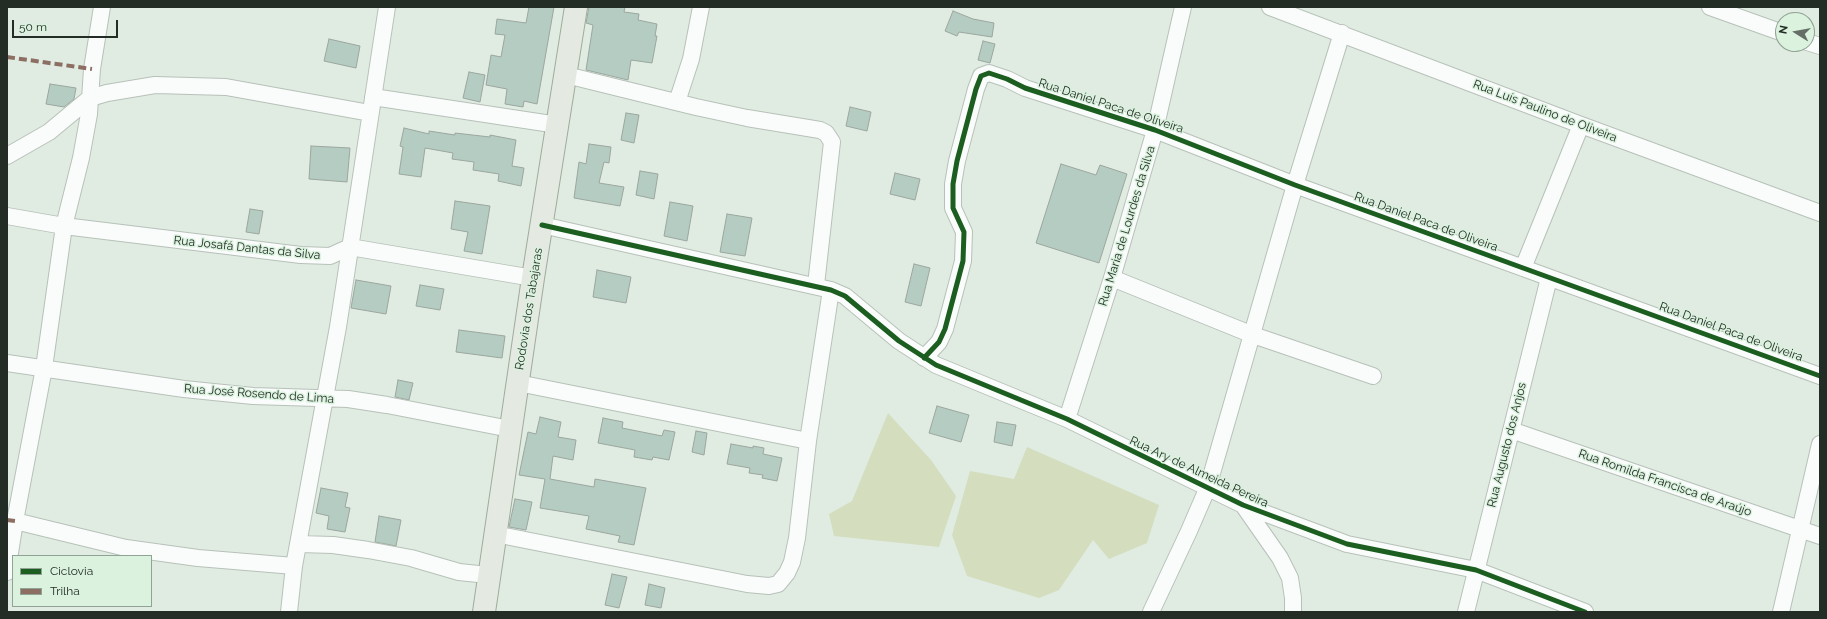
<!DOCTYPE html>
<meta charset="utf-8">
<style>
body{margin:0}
#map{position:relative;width:1827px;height:619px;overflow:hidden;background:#e0ece2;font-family:Raleway,sans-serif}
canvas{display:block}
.frame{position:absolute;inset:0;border:8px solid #232c25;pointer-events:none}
.legend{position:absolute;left:12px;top:555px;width:140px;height:52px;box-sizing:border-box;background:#daf2de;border:1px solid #91a394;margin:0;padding:5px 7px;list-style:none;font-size:12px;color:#232c25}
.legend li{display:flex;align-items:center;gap:8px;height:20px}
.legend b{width:20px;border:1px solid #91a394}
.north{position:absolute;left:1775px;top:12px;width:40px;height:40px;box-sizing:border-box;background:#daf2de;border:1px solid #91a394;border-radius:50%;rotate:281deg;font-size:11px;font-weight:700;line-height:16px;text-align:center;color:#232c25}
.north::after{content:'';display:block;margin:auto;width:14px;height:18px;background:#656f67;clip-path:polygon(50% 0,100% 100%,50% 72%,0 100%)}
.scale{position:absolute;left:12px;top:20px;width:106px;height:18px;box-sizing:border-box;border:2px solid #232c25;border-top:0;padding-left:5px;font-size:12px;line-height:14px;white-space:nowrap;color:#232c25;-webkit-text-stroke:3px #daf2de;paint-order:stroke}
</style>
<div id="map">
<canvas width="1827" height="619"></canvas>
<div class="frame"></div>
<ul class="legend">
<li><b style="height:5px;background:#1b5e20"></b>Ciclovia</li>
<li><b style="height:5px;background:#8d6e63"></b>Trilha</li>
</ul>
<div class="north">N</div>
<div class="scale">50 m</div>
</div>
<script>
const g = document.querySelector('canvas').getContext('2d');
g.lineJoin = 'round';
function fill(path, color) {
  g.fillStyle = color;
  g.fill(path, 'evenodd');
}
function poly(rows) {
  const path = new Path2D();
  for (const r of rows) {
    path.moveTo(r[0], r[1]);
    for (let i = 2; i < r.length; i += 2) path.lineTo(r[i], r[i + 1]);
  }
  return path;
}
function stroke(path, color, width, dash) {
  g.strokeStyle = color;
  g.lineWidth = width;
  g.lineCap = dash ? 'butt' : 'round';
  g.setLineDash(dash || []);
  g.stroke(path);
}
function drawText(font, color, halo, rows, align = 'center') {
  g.font = font + ' Raleway,sans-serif';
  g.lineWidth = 3;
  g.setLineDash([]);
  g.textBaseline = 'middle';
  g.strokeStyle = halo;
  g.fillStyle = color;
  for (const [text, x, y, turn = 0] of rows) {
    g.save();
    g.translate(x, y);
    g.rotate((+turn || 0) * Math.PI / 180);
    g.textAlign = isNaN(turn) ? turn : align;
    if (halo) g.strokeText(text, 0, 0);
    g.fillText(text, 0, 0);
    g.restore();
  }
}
const green = poly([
 [888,413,931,460,956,496,939,547,834,536,829,514,852,501],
 [1027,447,1159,505,1147,543,1109,559,1093,540,1059,590,1039,598,967,576,952,535,970,471,1014,479]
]);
const building = poly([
 [529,7,554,7,537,104,524,101,523,107,505,104,507,89,486,85,491,55,501,57,505,35,495,34,497,19,526,23,529,7],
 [589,7,625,7,624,12,639,14,638,20,657,24,655,36,657,36,652,63,631,60,628,80,586,70,593,25,586,23,589,7],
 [953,11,973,19,994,23,992,37,959,32,957,36,945,31,953,11],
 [329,39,360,46,356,68,324,61,329,39],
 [983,41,995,44,990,63,978,60,983,41],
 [469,72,485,75,480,102,463,98,469,72],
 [50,84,76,88,74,99,64,107,46,104,50,84],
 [850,107,871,112,867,131,846,126,850,107],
 [626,113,639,115,634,143,621,140,626,113],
 [404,128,429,134,429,131,455,135,455,133,490,137,490,135,516,140,512,166,524,168,521,186,498,181,499,174,473,170,474,162,452,159,453,153,425,148,421,177,399,174,403,147,400,146,404,128],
 [589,144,611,147,609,163,604,162,599,183,624,187,620,206,574,198,579,162,586,164,589,144],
 [311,146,350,148,347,182,309,179,311,146],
 [1061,164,1096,175,1100,165,1127,174,1099,263,1036,243,1061,164],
 [640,171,658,174,654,199,636,195,640,171],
 [895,173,920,179,915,200,890,194,895,173],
 [455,201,490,206,482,254,464,251,468,232,451,229,455,201],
 [670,202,693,206,687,241,664,236,670,202],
 [250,209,263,211,259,234,246,232,250,209],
 [727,214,752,218,745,256,720,252,727,214],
 [914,264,930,268,921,306,905,302,914,264],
 [597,270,631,277,626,303,593,297,597,270],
 [356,280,391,286,386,314,351,308,356,280],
 [420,285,444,289,440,310,416,306,420,285],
 [459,330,505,336,502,358,456,352,459,330],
 [398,380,413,383,409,400,395,397,398,380],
 [937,406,969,415,961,442,929,433,937,406],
 [540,417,561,422,558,437,576,440,573,460,553,456,550,479,594,487,595,479,646,488,634,545,618,542,620,536,586,529,589,516,540,508,545,479,519,475,528,432,536,434,540,417],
 [603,418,623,422,622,428,662,436,664,430,675,432,669,460,653,457,652,460,634,457,635,450,598,443,603,418],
 [997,422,1016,425,1012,446,994,442,997,422],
 [696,431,707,433,704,455,692,452,696,431],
 [731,444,753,448,753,446,764,448,763,454,782,458,777,481,762,478,763,475,749,473,750,468,727,464,731,444],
 [321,488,348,493,345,507,350,508,345,532,327,529,329,516,316,513,321,488],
 [515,499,532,502,526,530,509,527,515,499],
 [379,516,401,520,396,546,375,542,379,516],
 [612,574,627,577,619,608,605,605,612,574],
 [649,584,665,588,661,608,645,605,649,584]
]);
const street = poly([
 [1270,7,1581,125,1820,213],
 [1710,7,1783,33],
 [1807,42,1820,46],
 [566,75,696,107,747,118,820,130,826,133,832,142,831,151,816,285],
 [373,97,558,125],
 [677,102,691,59,701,7],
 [7,156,49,132,90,98,107,93,155,85,226,87,370,113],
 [7,216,64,226,301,255,330,256,350,247,533,278],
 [542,225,831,290,845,296,899,341,936,365,1067,419,1243,505,1347,544,1476,570,1585,612],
 [1523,268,1581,125],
 [1112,278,1253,335,1373,376],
 [924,358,939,342,945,329,963,261,964,232,953,208,953,184,957,161,976,89,981,76,989,73,1007,79,1025,88,1155,130,1295,185,1820,376],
 [7,363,184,389,253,396,348,399,387,405,510,429],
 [518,383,808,441],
 [1067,419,1112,278,1155,130,1183,7],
 [1511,430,1820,536],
 [1243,505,1280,558,1290,578,1293,598,1293,612],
 [15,521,126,548,198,558,294,566],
 [495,534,747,584,769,586,778,584,787,573,792,562,797,538,808,441,831,290],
 [299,544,333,545,368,550,411,558,459,572,488,575],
 [7,572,15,521,44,368,64,226,81,158,89,114,92,69,102,7],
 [289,612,294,566,338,327,387,7],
 [1151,612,1189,531,1208,487,1295,185,1342,33],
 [1466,612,1549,278],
 [1781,612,1820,444]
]);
const primary = poly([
 [484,612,533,278,576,7]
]);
const quiet = poly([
 [7,57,92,69],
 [7,520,15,521]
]);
const cycleway = poly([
 [542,225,831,290,845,296,899,341,936,365,1067,419,1243,505,1347,544,1476,570,1585,612],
 [924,358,939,342,945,329,963,261,964,232,953,208,953,184,957,161,976,89,981,76,989,73,1007,79,1025,88,1155,130,1295,185,1820,376]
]);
const streetNames = [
 ["Rua Daniel Paca de Oliveira",1111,106,18],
 ["Rua Luís Paulino de Oliveira",1545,111,21],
 ["Rua Daniel Paca de Oliveira",1426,222,20],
 ["Rua Maria de Lourdes da Silva",1127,226,-73],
 ["Rua Josafá Dantas da Silva",247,248,6],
 ["Rodovia dos Tabajaras",529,309,-81],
 ["Rua Daniel Paca de Oliveira",1731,332,20],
 ["Rua José Rosendo de Lima",259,394,4],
 ["Rua Augusto dos Anjos",1507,445,-76],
 ["Rua Ary de Almeida Pereira",1199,472,25],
 ["Rua Romilda Francisca de Araújo",1665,483,19]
];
fill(green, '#d4ddbe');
fill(building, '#b4ccc1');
stroke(building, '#9ba69f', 1);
stroke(street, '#b7c1b9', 18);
stroke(primary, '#a0ac9b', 24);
stroke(street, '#fafcfb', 16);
stroke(primary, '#e4e9e1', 22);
stroke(quiet, '#8d6e63', 4, [8, 4]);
stroke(cycleway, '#1b5e20', 5);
drawText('12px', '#232c25', '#daf2de', streetNames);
</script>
